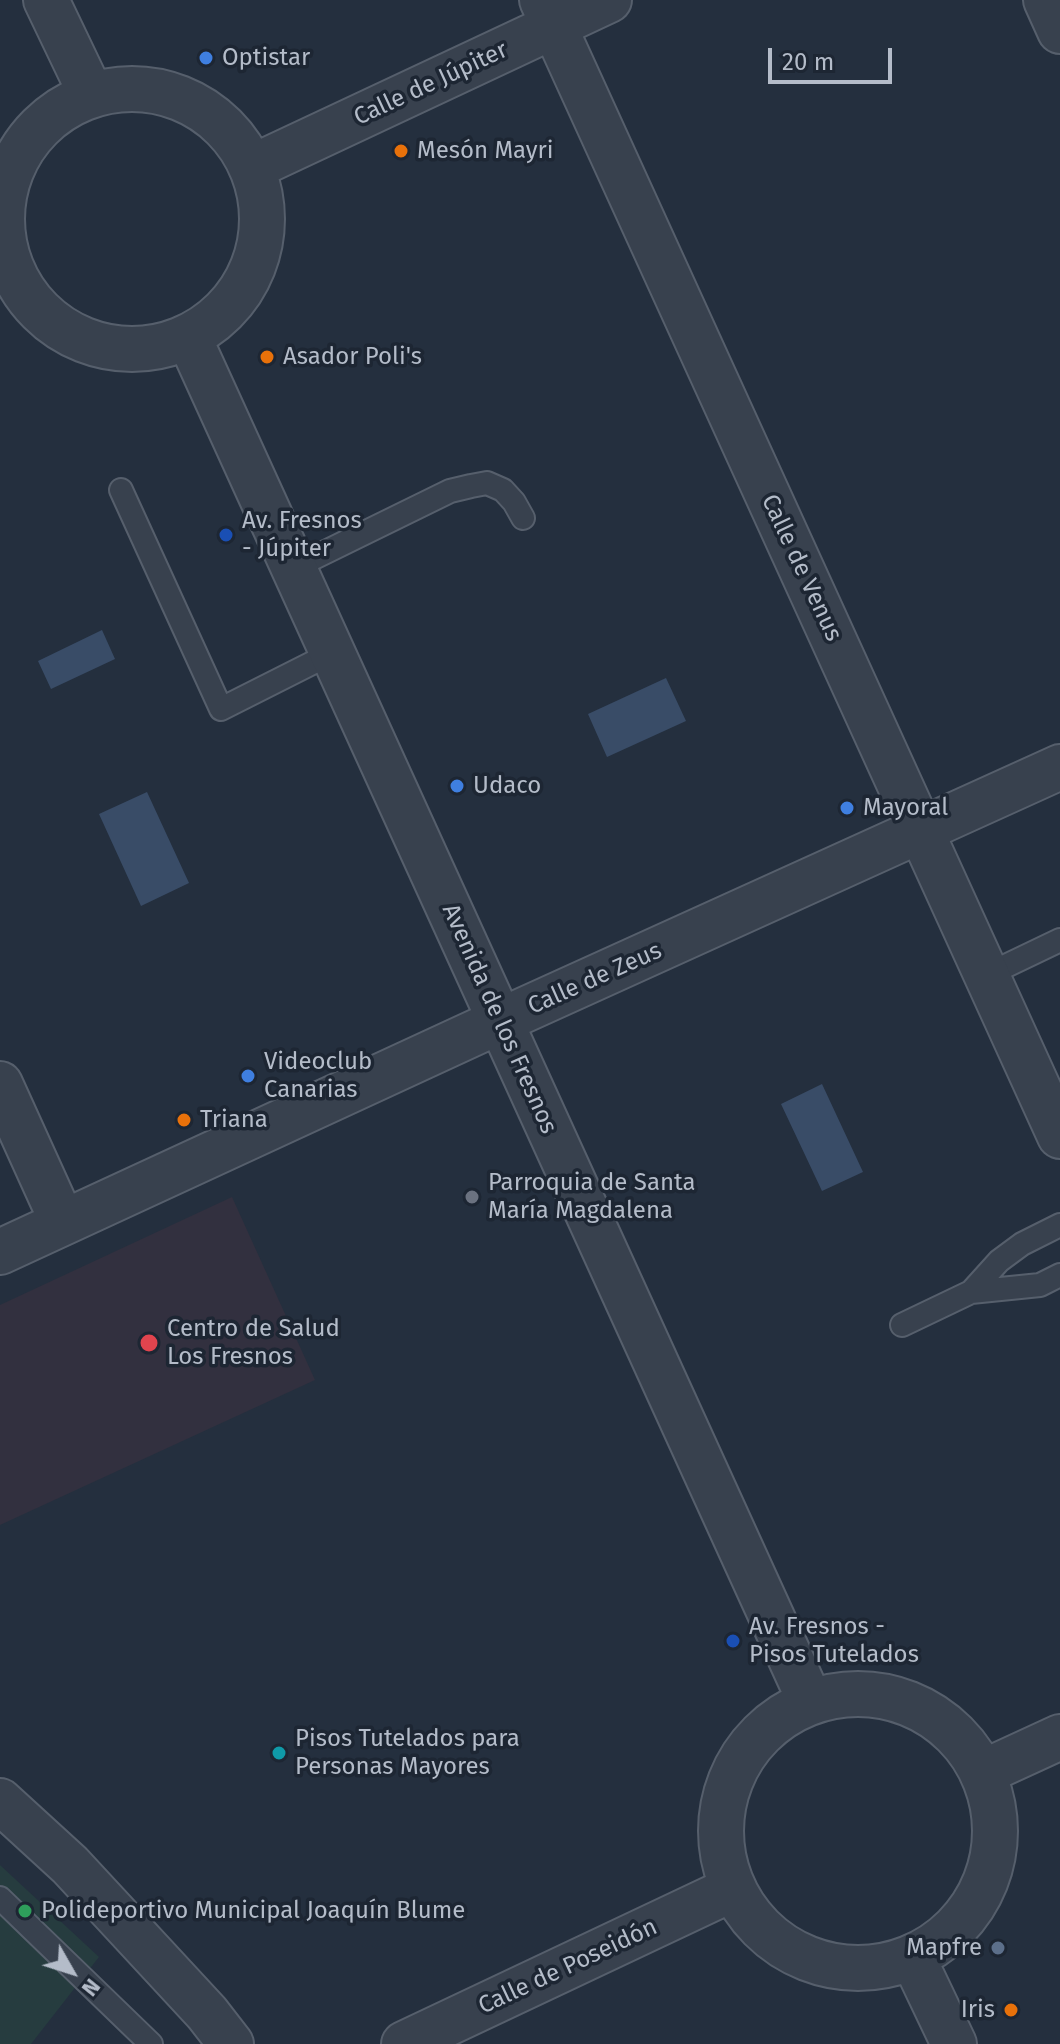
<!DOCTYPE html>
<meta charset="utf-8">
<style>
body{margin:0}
#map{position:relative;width:1060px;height:2044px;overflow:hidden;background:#242f3e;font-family:"Fira Sans",sans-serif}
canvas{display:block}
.north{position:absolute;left:32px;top:1932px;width:80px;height:80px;-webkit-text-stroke:6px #1d2633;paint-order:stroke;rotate:129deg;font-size:22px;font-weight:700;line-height:32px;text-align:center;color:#b4bcc9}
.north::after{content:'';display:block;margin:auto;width:28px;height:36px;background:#b4bcc9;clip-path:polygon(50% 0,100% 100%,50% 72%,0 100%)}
.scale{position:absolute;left:768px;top:48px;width:124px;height:36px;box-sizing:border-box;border:4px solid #b4bcc9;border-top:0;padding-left:10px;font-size:24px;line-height:28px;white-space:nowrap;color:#b4bcc9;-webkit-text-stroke:6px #1d2633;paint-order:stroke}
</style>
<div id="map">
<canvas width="1060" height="2044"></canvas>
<div class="north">N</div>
<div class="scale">20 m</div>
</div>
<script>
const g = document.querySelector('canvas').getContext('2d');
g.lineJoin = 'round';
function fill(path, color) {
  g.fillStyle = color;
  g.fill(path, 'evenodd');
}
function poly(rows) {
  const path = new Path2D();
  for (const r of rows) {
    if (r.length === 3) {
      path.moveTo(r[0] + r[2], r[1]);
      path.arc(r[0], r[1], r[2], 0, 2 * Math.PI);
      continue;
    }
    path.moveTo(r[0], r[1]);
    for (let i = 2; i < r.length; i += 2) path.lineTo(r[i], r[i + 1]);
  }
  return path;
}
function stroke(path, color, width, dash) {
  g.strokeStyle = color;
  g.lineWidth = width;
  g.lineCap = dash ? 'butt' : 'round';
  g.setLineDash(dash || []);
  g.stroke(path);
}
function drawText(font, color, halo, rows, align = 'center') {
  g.font = font + ' "Fira Sans",sans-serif';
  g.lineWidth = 7;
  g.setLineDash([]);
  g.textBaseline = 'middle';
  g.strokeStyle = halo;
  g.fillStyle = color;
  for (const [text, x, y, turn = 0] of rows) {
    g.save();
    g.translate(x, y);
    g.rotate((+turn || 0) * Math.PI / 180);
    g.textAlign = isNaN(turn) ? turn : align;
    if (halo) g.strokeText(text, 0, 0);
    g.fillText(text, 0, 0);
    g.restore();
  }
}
const medical = poly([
 [232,1197,315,1380,0,1525,0,1305]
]);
const green = poly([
 [0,1865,99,1957,31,2044,0,2044]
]);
const water = poly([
 [102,630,115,659,51,689,38,661],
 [666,678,686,721,607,757,588,714],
 [147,792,189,883,141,906,99,814],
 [822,1084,863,1172,822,1191,781,1104]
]);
const lane = poly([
 [121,490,221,709,332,653],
 [293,568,450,491,471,486,487,483,503,490,514,502,523,518],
 [987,975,1060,940],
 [971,1292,999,1261,1022,1244,1060,1225],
 [902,1325,971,1292,1040,1285,1060,1275],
 [0,1898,151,2044]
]);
const street = poly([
 [46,0,91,94],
 [542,0,1060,1136],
 [1046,0,1060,31],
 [132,219,130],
 [253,167,609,0],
 [189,338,810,1701],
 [0,1084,63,1223],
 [0,1252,500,1021,1060,767],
 [858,1831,137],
 [984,1772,1060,1737],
 [0,1801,70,1865,207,2013,231,2044],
 [913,1958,954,2044],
 [404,2044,732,1889]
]);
const markers = [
 [206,58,8,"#3f7fe0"],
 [401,151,8,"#e8710a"],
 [267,357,8,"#e8710a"],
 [226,535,8,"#1a4fb4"],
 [457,786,8,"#3f7fe0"],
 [847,808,8,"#3f7fe0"],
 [248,1076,8,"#3f7fe0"],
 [184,1120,8,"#e8710a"],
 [472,1197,8,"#6b7280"],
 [149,1343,10,"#e0444e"],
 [733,1641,8,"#1a4fb4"],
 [279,1753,8,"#0f9aa8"],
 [25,1911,8,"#2e9e5b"],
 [998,1948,8,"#5c6f8a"],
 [1011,2010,8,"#e8710a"]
];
const poiNames = [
 ["Optistar",222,58],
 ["Mesón Mayri",417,151],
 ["Asador Poli's",283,357],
 ["Av. Fresnos",242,521],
 ["- Júpiter",242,549],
 ["Udaco",473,786],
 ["Mayoral",863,808],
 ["Videoclub",264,1062],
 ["Canarias",264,1090],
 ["Triana",200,1120],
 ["Parroquia de Santa",488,1183],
 ["María Magdalena",488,1211],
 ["Centro de Salud",167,1329],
 ["Los Fresnos",167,1357],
 ["Av. Fresnos -",749,1627],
 ["Pisos Tutelados",749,1655],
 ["Pisos Tutelados para",295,1739],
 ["Personas Mayores",295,1767],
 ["Polideportivo Municipal Joaquín Blume",41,1911],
 ["Mapfre",982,1948,"right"],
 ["Iris",995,2010,"right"]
];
const streetNames = [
 ["Calle de Júpiter",431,84,-25],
 ["Calle de Venus",801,568,65],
 ["Calle de Zeus",595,979,-24],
 ["Avenida de los Fresnos",499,1019,66],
 ["Calle de Poseidón",568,1967,-25]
];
fill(medical, '#32303f');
fill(green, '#263c3f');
fill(water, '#394c67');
stroke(lane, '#565f6c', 26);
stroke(street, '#565f6c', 48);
stroke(lane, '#38414e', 22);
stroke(street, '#38414e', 44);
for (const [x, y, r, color] of markers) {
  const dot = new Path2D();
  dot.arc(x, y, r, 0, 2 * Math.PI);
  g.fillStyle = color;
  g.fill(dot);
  stroke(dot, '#1d2633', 3);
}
drawText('24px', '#b4bcc9', '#1d2633', poiNames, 'left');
drawText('24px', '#b4bcc9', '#1d2633', streetNames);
</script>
